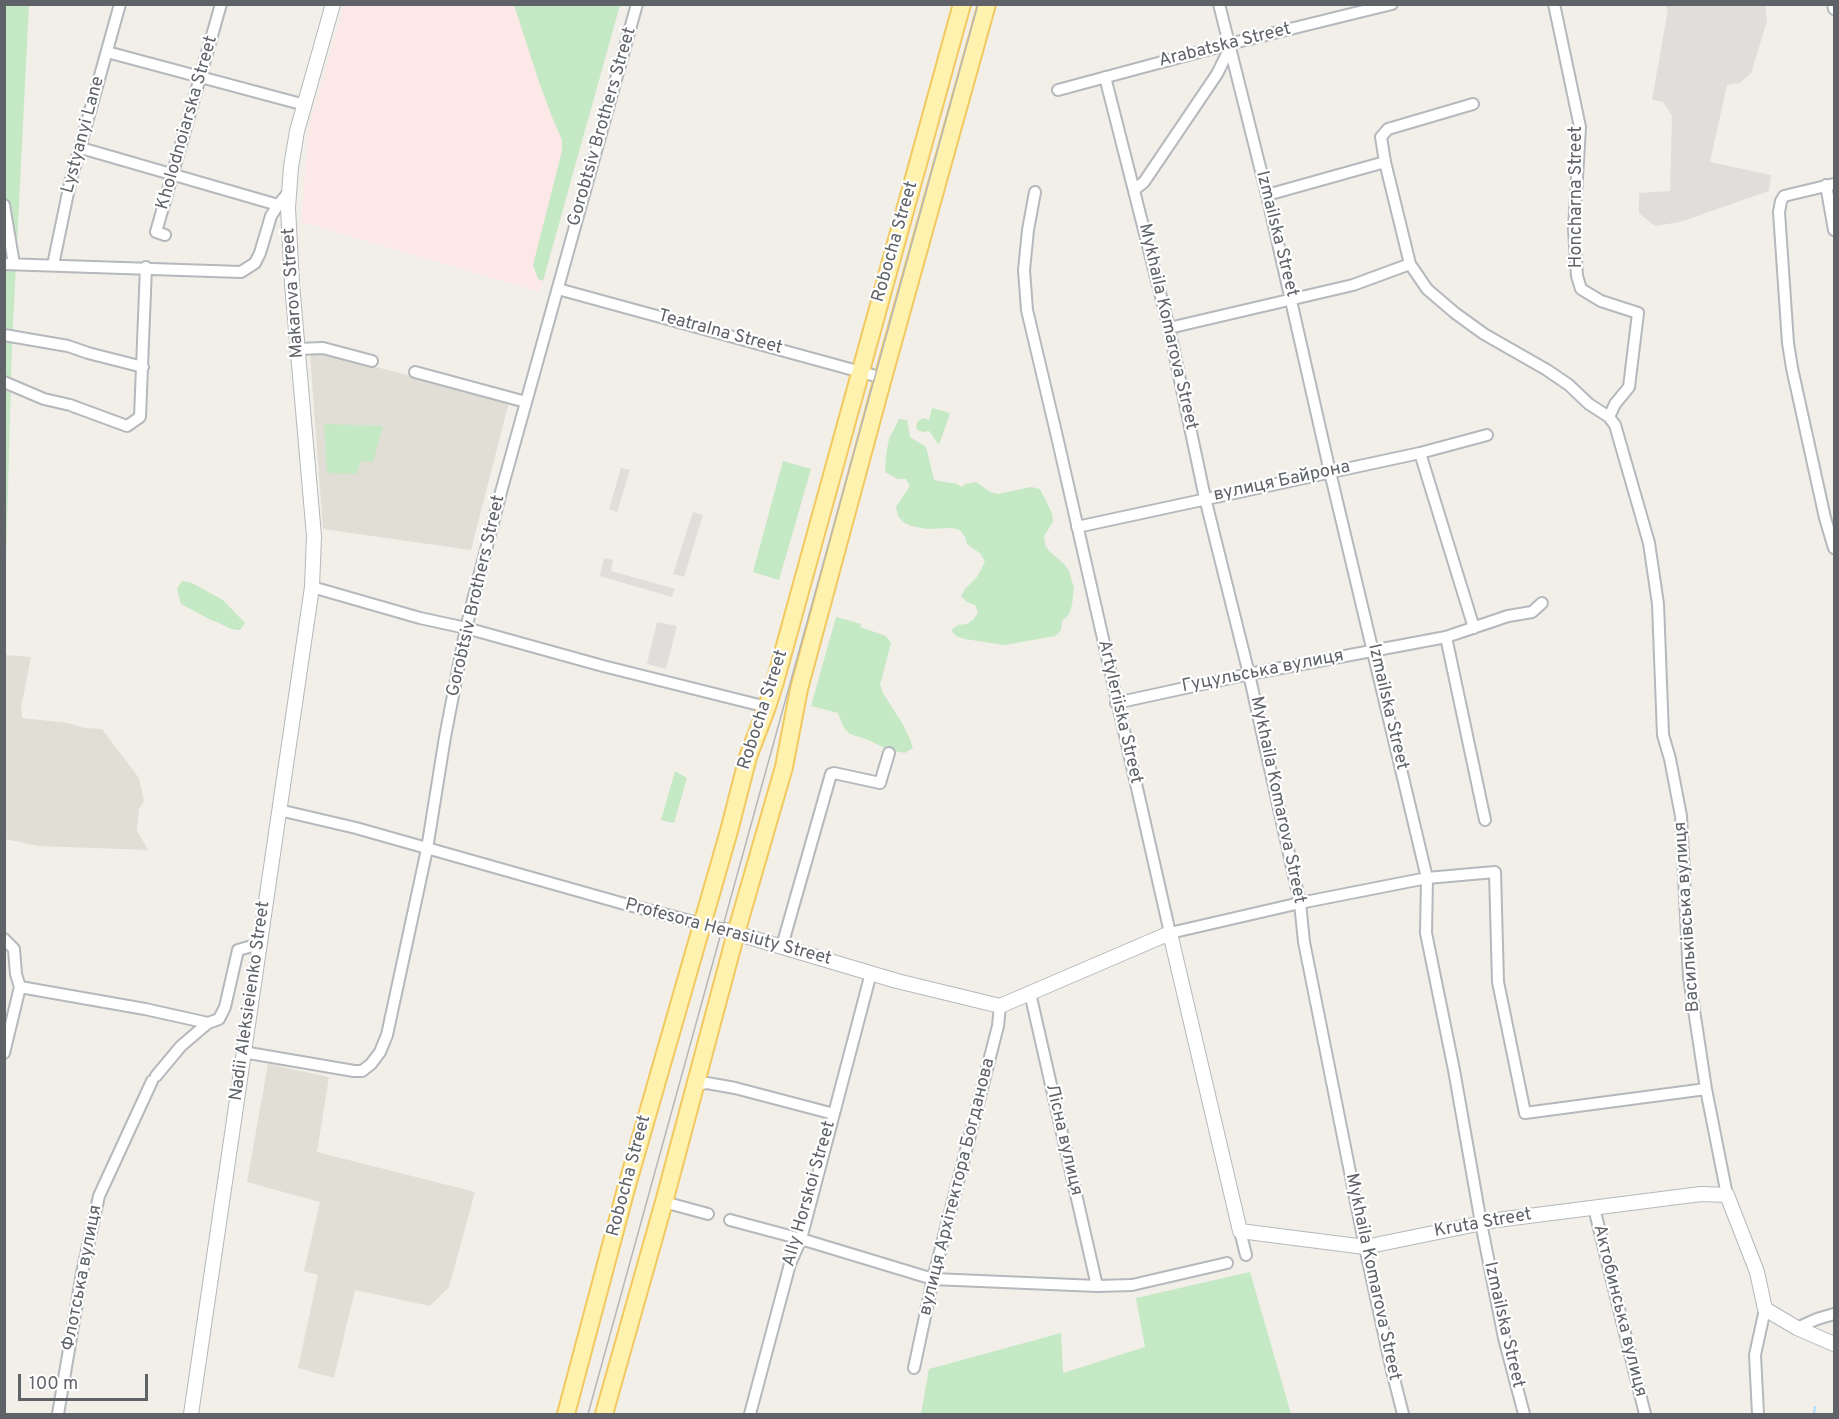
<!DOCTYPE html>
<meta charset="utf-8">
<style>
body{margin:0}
#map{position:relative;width:1839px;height:1419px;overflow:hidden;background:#f1efe8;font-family:Overpass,sans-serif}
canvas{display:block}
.frame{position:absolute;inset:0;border:6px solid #5f6368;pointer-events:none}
.scale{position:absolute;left:18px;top:1374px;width:130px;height:27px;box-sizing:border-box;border:3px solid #5f6368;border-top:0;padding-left:8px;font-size:18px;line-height:21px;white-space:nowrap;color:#5f6368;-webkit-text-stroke:4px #fff;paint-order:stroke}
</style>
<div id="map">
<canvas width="1839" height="1419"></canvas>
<div class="frame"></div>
<div class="scale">100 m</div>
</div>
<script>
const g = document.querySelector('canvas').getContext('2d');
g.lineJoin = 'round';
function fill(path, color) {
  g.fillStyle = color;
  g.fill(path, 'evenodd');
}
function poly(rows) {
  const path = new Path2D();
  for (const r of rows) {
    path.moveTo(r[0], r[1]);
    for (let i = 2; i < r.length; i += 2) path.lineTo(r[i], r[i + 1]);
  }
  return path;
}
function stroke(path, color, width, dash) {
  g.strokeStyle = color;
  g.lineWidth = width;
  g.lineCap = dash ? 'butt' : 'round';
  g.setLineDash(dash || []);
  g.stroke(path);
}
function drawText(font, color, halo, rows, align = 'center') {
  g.font = font + ' Overpass,sans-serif';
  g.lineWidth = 4.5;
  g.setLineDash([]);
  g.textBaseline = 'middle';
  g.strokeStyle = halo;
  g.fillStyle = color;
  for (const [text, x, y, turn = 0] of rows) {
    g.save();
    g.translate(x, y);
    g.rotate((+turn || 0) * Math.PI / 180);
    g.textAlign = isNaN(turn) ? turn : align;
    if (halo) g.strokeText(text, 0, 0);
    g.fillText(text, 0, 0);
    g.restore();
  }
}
const industrial = poly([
 [1667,5,1765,5,1767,21,1751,73,1740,83,1727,85,1710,162,1771,175,1769,191,1680,222,1655,226,1639,213,1639,193,1670,191,1672,116,1663,102,1652,100,1668,9,1666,8],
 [621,468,630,470,617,512,609,509],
 [693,512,703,515,684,577,673,574],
 [604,558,613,560,611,571,675,589,672,597,600,576],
 [657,622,677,626,666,669,647,664]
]);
const education = poly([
 [316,353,323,353,509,402,471,550,323,529,310,355],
 [5,655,31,657,21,708,22,718,68,723,84,728,102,729,139,778,144,801,139,809,137,831,148,850,39,846,5,839],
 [268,1064,329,1077,317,1152,475,1192,449,1287,430,1306,355,1290,334,1378,298,1368,318,1275,304,1271,320,1202,247,1182]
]);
const medical = poly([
 [344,5,620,5,540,292,301,222,309,126]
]);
const green = poly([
 [29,4,12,344,5,598,4,5],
 [514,5,620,5,543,281,538,279,533,265,562,151,562,140,552,117,539,82],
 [932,408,950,413,939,445,929,431,923,432,917,430,916,426,918,421,923,418,929,420],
 [899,419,907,420,910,437,926,447,934,480,957,484,962,487,965,484,976,482,990,492,998,494,1031,487,1040,489,1052,513,1053,522,1044,536,1045,545,1050,552,1064,564,1069,571,1074,588,1072,605,1069,614,1062,621,1061,630,1055,636,1005,645,965,639,956,636,951,630,958,625,967,624,974,619,978,612,975,605,967,602,961,596,965,589,977,577,985,562,981,554,967,544,965,537,960,530,952,528,927,529,911,526,903,522,898,516,896,507,910,486,906,479,898,479,885,472,886,455,889,439],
 [324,424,383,426,373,462,361,461,357,474,327,473],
 [783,461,811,469,779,580,753,572],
 [182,581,192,583,223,600,245,623,240,630,231,629,219,623,211,620,181,604,177,589],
 [836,617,861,624,860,627,886,636,891,643,880,685,883,693,902,723,910,739,913,748,905,753,889,750,866,739,850,734,844,728,838,713,811,706],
 [675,771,687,778,674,823,661,820],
 [1250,1272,1291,1414,921,1414,929,1369,1061,1333,1063,1373,1145,1347,1136,1298]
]);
const stream = poly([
 [1814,1414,1815,1407]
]);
const minor = poly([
 [1219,4,1267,195,1330,472,1427,878,1426,933,1454,1070,1481,1223,1504,1338,1524,1414],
 [1554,4,1580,127,1574,229,1577,276,1581,289,1601,301,1638,313,1629,387,1615,404,1609,417],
 [1833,4,1834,9],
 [107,52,305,105],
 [1105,77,1169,328,1205,498,1249,674,1300,903,1304,942,1365,1247,1392,1371,1403,1414],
 [1058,90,1229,44,1392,4],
 [1473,104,1388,129,1381,137,1385,162,1410,264,1427,289,1455,313,1484,334,1547,370,1569,385,1589,404,1609,417,1615,425,1649,543,1658,604,1663,735,1670,759,1681,816,1689,977,1706,1089,1727,1195],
 [81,148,278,205],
 [1834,184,1784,196,1781,201,1779,212,1788,343,1792,368,1825,518,1834,548],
 [1826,185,1834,230],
 [1134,190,1144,182,1217,74,1230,48],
 [1035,192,1028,230,1024,270,1027,310,1058,441,1170,933,1300,903,1427,878,1495,872,1498,982,1525,1113,1706,1089],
 [1267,195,1385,162],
 [4,205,14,264],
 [165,235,156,232,221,4],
 [4,264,241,272,255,263,260,253,271,216,278,205,289,192],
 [53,265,70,183,120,4],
 [558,289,883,378],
 [1169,328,1353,285,1410,264],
 [4,335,68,346,88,353,143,367],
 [298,349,323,348,372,361],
 [415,372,526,402],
 [4,382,44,399,70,405,127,426,140,417,146,267],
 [1420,453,1474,628],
 [1077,527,1420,453,1487,435],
 [312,587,420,618,466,628,603,666,767,707],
 [1446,637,1485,820],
 [1116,703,1249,674,1446,637,1508,616,1532,612,1542,603],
 [279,810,356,828,621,903,725,930],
 [4,939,14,949,16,974,20,987,4,1053],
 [782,946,831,774,834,773,880,783,889,753],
 [20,987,145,1009,208,1023,181,1046,156,1076],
 [1030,993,1097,1286],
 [208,1023,219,1019,225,1007,238,950,259,944],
 [243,1052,354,1071,362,1071,371,1064,380,1052,387,1035,427,849,445,737,466,628,483,561,501,492,637,4],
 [695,1085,707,1083,735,1088,834,1114],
 [664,1202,708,1214],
 [1594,1208,1645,1414],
 [730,1220,801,1239,933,1279,1097,1286,1132,1285,1227,1263],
 [1240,1231,1246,1255],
 [1797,1328,1817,1319,1834,1314],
 [914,1368,933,1279,998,1026,1000,1006],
 [58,1414,82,1273,99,1196,152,1081],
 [750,1414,790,1264,801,1239,871,973],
 [1758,1414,1755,1355,1765,1309]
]);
const tertiary = poly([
 [725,930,897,981,1000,1006,1170,933,1240,1231,1365,1247,1497,1220,1701,1194,1727,1195,1757,1272,1765,1309,1797,1328,1834,1344],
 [191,1414,312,587,314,536,292,284,288,208,291,167,297,131,333,4]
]);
const primary = poly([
 [566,1414,626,1189,729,831,748,757,767,707,775,682,962,4],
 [604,1414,664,1202,736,933,784,767,799,689,883,378,987,4]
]);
const tram = poly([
 [588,1414,978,4]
]);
const streetNames = [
 ["Arabatska Street",1225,46,-14],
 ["Kholodnoiarska Street",188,123,-74],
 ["Gorobtsiv Brothers Street",603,127,-74],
 ["Lystyanyi Lane",84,135,-75],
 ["Honcharna Street",1577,197,-90],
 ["Izmailska Street",1276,234,76],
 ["Robocha Street",896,242,-74],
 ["Makarova Street",294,293,-94],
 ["Mykhaila Komarova Street",1167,327,77],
 ["Teatralna Street",720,333,15],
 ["вулиця Байрона",1282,482,-12],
 ["Gorobtsiv Brothers Street",477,596,-77],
 ["Гуцульська вулиця",1263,672,-11],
 ["Izmailska Street",1387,707,77],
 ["Robocha Street",764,710,-72],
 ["Artyleriiska Street",1119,712,77],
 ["Mykhaila Komarova Street",1277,800,78],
 ["Васильківська вулиця",1688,917,-94],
 ["Profesora Herasiuty Street",728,933,15],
 ["Nadii Aleksieienko Street",251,1001,-82],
 ["Лісна вулиця",1063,1140,77],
 ["Robocha Street",630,1176,-75],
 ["вулиця Архітектора Богданова",958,1187,-76],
 ["Ally Horskoi Street",810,1194,-74],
 ["Kruta Street",1483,1224,-10],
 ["Mykhaila Komarova Street",1372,1277,78],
 ["Флотська вулиця",83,1278,-79],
 ["Актобинська вулиця",1619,1311,76],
 ["Izmailska Street",1503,1325,77]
];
fill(industrial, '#e0deda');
fill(education, '#e1ded6');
fill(medical, '#fce8e6');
fill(green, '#c5e8c5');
stroke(stream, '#aadaff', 2);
stroke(minor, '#b5b8bc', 14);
stroke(tertiary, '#b5b8bc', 16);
stroke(primary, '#f2c960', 20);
stroke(minor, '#fff', 10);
stroke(tertiary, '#fff', 14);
stroke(primary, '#fff2af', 16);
stroke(tram, '#b6b7b8', 1.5);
drawText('18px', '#5f6368', '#fff', streetNames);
</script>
